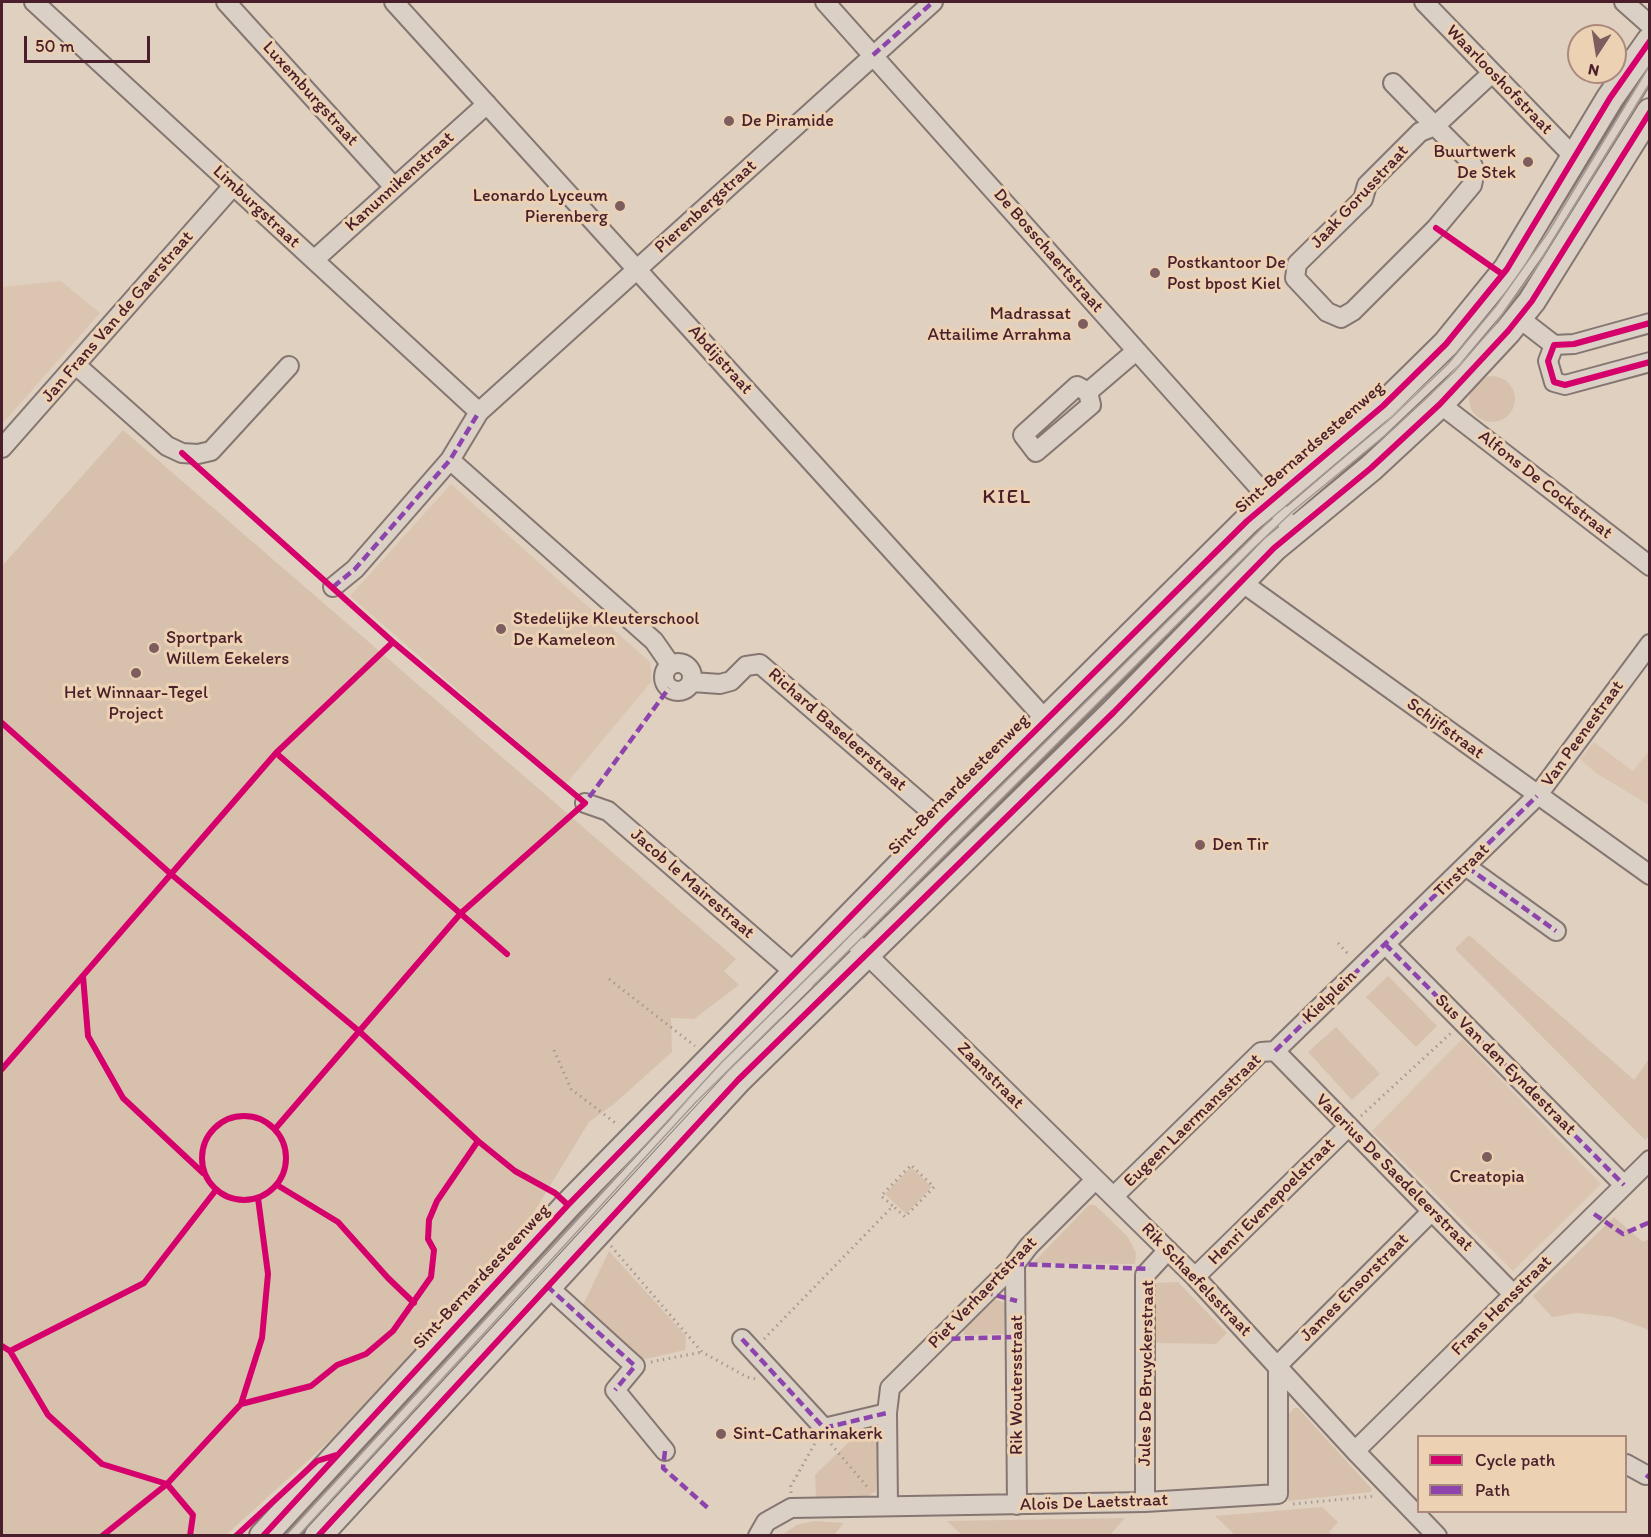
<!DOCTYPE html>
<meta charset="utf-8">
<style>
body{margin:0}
#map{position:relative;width:1651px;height:1537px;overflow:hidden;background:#dfd0c0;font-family:Itim,sans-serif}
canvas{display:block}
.frame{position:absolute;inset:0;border:3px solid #4a1f2b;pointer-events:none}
.legend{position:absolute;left:1417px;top:1435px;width:210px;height:78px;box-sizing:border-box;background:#ecd1b3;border:2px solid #ab8a7d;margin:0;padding:8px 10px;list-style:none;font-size:18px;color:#4a1f2b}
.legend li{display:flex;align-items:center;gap:12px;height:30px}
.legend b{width:30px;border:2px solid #ab8a7d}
.north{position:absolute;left:1567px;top:24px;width:60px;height:60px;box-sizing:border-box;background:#ecd1b3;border:2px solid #ab8a7d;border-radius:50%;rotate:192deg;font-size:16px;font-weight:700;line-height:24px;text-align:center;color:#4a1f2b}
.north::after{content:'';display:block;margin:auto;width:21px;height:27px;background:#7e5d5f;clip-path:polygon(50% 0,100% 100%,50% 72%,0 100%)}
.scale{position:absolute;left:24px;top:36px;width:126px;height:27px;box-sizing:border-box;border:3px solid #4a1f2b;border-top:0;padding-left:8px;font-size:18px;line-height:21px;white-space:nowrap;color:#4a1f2b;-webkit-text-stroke:4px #ecd1b3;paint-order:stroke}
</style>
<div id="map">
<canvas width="1651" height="1537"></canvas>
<div class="frame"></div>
<ul class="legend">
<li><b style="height:8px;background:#d6006c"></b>Cycle path</li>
<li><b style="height:8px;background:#8e44ad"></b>Path</li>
</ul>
<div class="north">N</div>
<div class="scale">50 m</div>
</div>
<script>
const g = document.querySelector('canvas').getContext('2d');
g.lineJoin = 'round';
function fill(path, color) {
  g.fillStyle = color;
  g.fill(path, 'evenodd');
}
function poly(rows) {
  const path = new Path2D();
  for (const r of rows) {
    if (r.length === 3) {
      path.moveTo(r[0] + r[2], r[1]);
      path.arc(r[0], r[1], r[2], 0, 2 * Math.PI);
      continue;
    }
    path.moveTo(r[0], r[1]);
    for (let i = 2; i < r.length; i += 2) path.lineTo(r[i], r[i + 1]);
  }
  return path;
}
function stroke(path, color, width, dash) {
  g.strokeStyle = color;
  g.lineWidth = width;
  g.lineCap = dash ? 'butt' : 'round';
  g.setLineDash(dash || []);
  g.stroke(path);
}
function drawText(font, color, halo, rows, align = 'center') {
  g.font = font + ' Itim,sans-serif';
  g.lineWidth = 6;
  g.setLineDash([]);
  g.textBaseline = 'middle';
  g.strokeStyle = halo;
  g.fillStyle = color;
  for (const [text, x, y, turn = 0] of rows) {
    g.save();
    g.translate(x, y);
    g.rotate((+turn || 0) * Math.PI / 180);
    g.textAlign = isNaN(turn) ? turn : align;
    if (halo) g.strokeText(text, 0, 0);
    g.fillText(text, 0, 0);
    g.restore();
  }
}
const built = poly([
 [61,281,100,313,2,424,2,287],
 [451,484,650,662,652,681,566,784,350,596],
 [1594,742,1633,771,1649,751,1649,805,1596,773,1580,759],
 [1462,1039,1601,1184,1513,1271,1372,1131]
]);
const green = poly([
 [1492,399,23],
 [123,430,736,959,724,971,739,985,694,1019,671,1018,672,1052,614,1104,589,1122,520,1235,336,1435,226,1535,2,1535,2,566],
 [1469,935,1634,1080,1649,1059,1649,1136,1645,1140,1455,949],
 [1388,976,1437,1026,1416,1047,1366,997],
 [1336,1027,1380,1074,1352,1100,1308,1052],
 [911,1167,932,1187,906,1214,885,1194],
 [1089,1205,1095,1205,1128,1237,1136,1253,1135,1264,1033,1263],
 [1614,1217,1643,1242,1649,1239,1649,1330,1613,1317,1577,1313,1552,1317,1533,1296],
 [609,1251,686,1336,685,1350,637,1361,581,1309],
 [1178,1282,1227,1333,1216,1344,1156,1343,1156,1283],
 [994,1299,1005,1303,1004,1334,964,1335,963,1328],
 [1294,1408,1298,1408,1372,1489,1371,1492,1288,1501,1289,1414],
 [868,1430,876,1431,878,1436,876,1491,868,1496,816,1497,815,1475,857,1434],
 [1322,1507,1338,1522,1329,1532,1332,1535,1235,1535,1215,1516],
 [1125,1518,1109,1536,962,1535,947,1521],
 [814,1521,844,1523,834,1535,782,1535,797,1525]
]);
const path = poly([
 [2,723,172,875,360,1032,478,1141,515,1171,554,1192],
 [276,753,480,932],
 [1338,943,1350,956],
 [498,946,507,954],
 [83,976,88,1036,123,1098,203,1173],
 [609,979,695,1046],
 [554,1050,571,1089,618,1125],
 [2,1069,276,753,393,642],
 [1361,1116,1451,1033],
 [244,1158,42],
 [275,1129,461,913,572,814],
 [611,1246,702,1352,747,1377,756,1379],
 [764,1339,893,1206,881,1196,911,1165,934,1187,905,1217,893,1206],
 [2,1346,10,1351,48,1415,102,1464,167,1484,193,1515,190,1536],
 [10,1351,144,1283,216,1190],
 [651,1362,702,1352],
 [241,1404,311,1386,337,1365,366,1354,393,1331,414,1303,388,1278,338,1222,277,1185],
 [831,1444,869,1489],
 [791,1493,791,1486,815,1443],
 [1293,1504,1376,1496],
 [102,1536,167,1484,241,1404,262,1338,268,1274,258,1198]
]);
const lane = poly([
 [292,1536,728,1064,1261,535,1378,435,1456,361,1499,310,1539,253,1650,73]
]);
const street = poly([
 [34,2,479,412],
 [226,2,394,187],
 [394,2,1045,719],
 [825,2,1270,500,1293,530],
 [1424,2,1575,158],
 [1624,2,1650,25],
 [1393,83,1435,126,1471,162,1475,171,1472,185,1436,228,1353,311,1341,318,1327,312,1295,278,1297,264,1363,199,1367,185,1420,132,1435,126,1492,73],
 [314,260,487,104],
 [1519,318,1554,345,1574,344,1650,323],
 [1554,345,1548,361,1554,382,1565,385,1650,362],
 [76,365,167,446,182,453,198,454,211,451,289,366],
 [1077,386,1088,392,1091,405,1036,452,1023,435,1077,386],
 [1088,392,1136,351],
 [1440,404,1650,566],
 [2,448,233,186],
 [450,460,654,641,670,664],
 [1240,581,1650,875],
 [333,587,355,569,450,460,479,412,933,2],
 [678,677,14],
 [692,682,720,684,731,681,746,666,760,664,943,822],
 [585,803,608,811,794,972],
 [1467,867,1556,931],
 [839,927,1195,1277,1355,1451,1437,1536],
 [1385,944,1624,1185],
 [1275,1051,1537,796,1650,644],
 [1275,1051,1514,1295],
 [1114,1196,1261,1052,1275,1051],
 [1015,1264,1017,1505],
 [1195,1277,1348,1127],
 [547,1286,635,1366,615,1390,665,1451],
 [742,1339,824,1428,887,1413],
 [1355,1451,1650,1160],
 [1626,1464,1646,1475],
 [1145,1502,1145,1275,1168,1250],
 [888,1506,887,1413,890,1388,1015,1264,1029,1246,1095,1180],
 [758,1536,766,1522,791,1508,1145,1502,1278,1494,1278,1365,1432,1211]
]);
const secondary = poly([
 [263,1536,568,1205,943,822,1247,521,1383,406,1446,344,1507,269,1610,98,1650,41],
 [318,1536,738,1080,1114,712,1274,548,1371,468,1440,404,1508,331,1532,301,1650,112]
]);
const tram = poly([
 [813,986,1254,548,1293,511,1393,429,1454,372,1492,328,1534,271,1650,83],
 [285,1536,721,1063,1275,515,1390,419,1448,364,1496,306,1547,234,1650,65],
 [298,1536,695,1103,781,1018]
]);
const quiet = poly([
 [873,55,933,2],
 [333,587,355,569,450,460,479,412],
 [580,799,585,803,669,688],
 [1467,867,1556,931],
 [1385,944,1624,1185],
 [1275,1051,1537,796],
 [1594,1214,1623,1234,1650,1222],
 [1015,1264,1150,1269],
 [547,1286,635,1366,615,1390],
 [984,1292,1017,1301],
 [742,1339,824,1428,887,1413],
 [938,1339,1017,1337],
 [665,1451,663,1468,708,1508],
 [1646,1475,1650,1478]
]);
const cycleway = poly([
 [1436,228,1502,274],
 [1650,323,1574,344,1554,345,1548,361,1554,382,1565,385,1650,362],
 [182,453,393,642,585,803,461,913,275,1129],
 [2,723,172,875,360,1032,478,1141,515,1171,555,1193,568,1205],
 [276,753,507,954],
 [83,976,88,1036,123,1098,203,1173],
 [2,1069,276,753,393,642],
 [244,1158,42],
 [277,1185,338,1222,388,1278,414,1303],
 [2,1346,10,1351,48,1415,102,1464,167,1484,193,1515,190,1536],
 [10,1351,144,1283,216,1190],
 [241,1404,311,1386,337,1365,366,1354,393,1331,431,1277,434,1250,428,1239,429,1220,437,1201,478,1141],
 [102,1536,167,1484,241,1404,262,1338,268,1274,258,1198],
 [236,1536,317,1461,336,1455],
 [263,1536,568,1205,943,822,1247,521,1383,406,1446,344,1507,269,1610,98,1650,41],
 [318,1536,738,1080,1114,712,1274,548,1371,468,1440,404,1508,331,1532,301,1650,112]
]);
const markers = [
 [729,121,6,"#7e5d5f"],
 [1528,162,6,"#7e5d5f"],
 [620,206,6,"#7e5d5f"],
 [1155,273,6,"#7e5d5f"],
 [1083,324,6,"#7e5d5f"],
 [501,629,6,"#7e5d5f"],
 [154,648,6,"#7e5d5f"],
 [136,673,6,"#7e5d5f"],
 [1200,845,6,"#7e5d5f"],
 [1487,1157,6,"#7e5d5f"],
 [721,1434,6,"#7e5d5f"]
];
const streetNames = [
 ["Waarlooshofstraat",1499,80,46],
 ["Luxemburgstraat",310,94,48],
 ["Kanunnikenstraat",400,182,-42],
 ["Jaak Gorusstraat",1360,197,-47],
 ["Limburgstraat",256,207,43],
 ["Pierenbergstraat",706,207,-42],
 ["De Bosschaertstraat",1048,251,49],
 ["Jan Frans Van de Gaerstraat",118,317,-49],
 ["Abdijstraat",720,360,48],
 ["Sint-Bernardsesteenweg",1310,448,-41],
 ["Alfons De Cockstraat",1545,485,38],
 ["Schijfstraat",1445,729,36],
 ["Richard Baseleerstraat",837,730,41],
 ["Van Peenestraat",1583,734,-54],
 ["Sint-Bernardsesteenweg",959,785,-45],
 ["Tirstraat",1462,871,-44],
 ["Jacob le Mairestraat",692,884,41],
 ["Kielplein",1330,997,-44],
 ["Sus Van den Eyndestraat",1505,1065,45],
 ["Zaanstraat",990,1076,45],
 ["Eugeen Laermansstraat",1193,1121,-44],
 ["Valerius De Saedeleerstraat",1394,1173,45],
 ["Henri Evenepoelstraat",1272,1202,-45],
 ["Sint-Bernardsesteenweg",482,1277,-47],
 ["Rik Schaefelsstraat",1196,1280,46],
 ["James Ensorstraat",1355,1288,-45],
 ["Piet Verhaertstraat",983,1293,-46],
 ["Frans Hensstraat",1502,1306,-45],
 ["Jules De Bruyckerstraat",1147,1373,-89],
 ["Rik Woutersstraat",1017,1385,-90],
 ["Aloïs De Laetstraat",1094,1503,-2]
];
const poiNames = [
 ["De Piramide",741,121],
 ["Buurtwerk",1516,152,"right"],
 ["De Stek",1516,173,"right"],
 ["Leonardo Lyceum",608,196,"right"],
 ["Pierenberg",608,217,"right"],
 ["Postkantoor De",1167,263],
 ["Post bpost Kiel",1167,284],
 ["Madrassat",1071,314,"right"],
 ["Attailime Arrahma",1071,335,"right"],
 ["Stedelijke Kleuterschool",513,619],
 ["De Kameleon",513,640],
 ["Sportpark",166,638],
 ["Willem Eekelers",166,659],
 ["Het Winnaar-Tegel",136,693,"center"],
 ["Project",136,714,"center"],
 ["Den Tir",1212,845],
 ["Creatopia",1487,1177,"center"],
 ["Sint-Catharinakerk",733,1434]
];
const quarterNames = [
 ["KIEL",1007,498]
];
fill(built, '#dbc5b0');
fill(green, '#d7c1ad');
stroke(lane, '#857671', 14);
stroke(street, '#857671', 22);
stroke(secondary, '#857671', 30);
stroke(path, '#a69a94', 3, [1.5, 4.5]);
stroke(lane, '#dad0c5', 9);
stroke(street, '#dad0c5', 18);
stroke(secondary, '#dad0c5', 26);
stroke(tram, '#a69a94', 1.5);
stroke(quiet, '#8e44ad', 4.5, [9, 4.5]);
stroke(cycleway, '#d6006c', 6);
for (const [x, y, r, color] of markers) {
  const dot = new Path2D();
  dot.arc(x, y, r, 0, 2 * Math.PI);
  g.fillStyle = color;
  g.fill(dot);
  stroke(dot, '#ecd1b3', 2);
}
drawText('18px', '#4a1f2b', '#ecd1b3', streetNames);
drawText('18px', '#4a1f2b', '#ecd1b3', poiNames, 'left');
g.letterSpacing = '1.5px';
drawText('21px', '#4a1f2b', '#ecd1b3', quarterNames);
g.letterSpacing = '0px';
</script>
